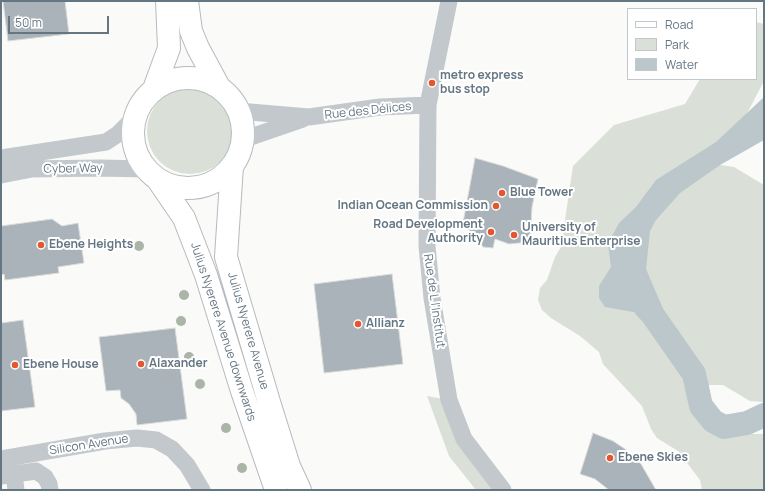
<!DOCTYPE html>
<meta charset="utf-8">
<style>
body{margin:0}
#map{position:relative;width:765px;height:491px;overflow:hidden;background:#fafaf8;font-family:Manrope,sans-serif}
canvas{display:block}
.frame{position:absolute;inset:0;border:2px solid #657683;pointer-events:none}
.legend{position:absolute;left:627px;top:8px;width:130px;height:72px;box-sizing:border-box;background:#fff;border:1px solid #c1c8cd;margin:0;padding:5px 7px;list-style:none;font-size:12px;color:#657683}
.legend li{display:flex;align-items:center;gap:8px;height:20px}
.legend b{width:20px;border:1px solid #c1c8cd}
.scale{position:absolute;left:8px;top:16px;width:101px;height:18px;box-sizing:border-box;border:2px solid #657683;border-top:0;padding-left:5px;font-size:12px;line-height:14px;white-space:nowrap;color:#657683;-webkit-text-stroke:3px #fff;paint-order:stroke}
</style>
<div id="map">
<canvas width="765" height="491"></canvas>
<div class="frame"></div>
<ul class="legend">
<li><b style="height:5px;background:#fff"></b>Road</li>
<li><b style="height:11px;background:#dadfd7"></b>Park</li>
<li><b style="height:11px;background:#bbc7cb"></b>Water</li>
</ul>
<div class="scale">50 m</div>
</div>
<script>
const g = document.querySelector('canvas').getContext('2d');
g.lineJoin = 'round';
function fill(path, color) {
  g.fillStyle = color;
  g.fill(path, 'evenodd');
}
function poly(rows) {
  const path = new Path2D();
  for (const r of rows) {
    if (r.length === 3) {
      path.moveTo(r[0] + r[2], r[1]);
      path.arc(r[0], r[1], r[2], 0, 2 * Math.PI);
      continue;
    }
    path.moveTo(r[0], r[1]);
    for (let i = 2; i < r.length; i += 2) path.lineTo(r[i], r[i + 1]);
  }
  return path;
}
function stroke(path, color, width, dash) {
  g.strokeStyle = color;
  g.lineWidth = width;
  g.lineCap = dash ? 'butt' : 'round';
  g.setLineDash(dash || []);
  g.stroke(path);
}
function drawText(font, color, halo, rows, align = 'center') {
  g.font = font + ' Manrope,sans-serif';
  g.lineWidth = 4;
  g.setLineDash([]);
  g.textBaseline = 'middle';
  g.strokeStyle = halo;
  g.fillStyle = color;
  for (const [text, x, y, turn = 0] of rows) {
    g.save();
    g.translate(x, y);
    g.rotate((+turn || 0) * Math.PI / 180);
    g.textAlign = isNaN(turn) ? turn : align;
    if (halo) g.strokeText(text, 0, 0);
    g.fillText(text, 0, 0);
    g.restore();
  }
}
const green = poly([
 [756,22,764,24,764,81,720,165,734,167,764,185,764,402,750,401,723,385,709,385,707,390,709,396,721,414,736,431,742,434,764,434,764,490,702,490,700,480,678,451,657,438,651,429,642,406,603,364,599,352,580,336,551,318,542,310,538,300,540,288,547,280,555,257,561,247,573,166,614,125,685,104,700,79,756,79],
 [190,131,43],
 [427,396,449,400,503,490,476,490,449,456]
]);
const water = poly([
 [764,97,764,140,720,165,680,193,656,220,650,231,646,269,670,325,664,336,639,313,605,307,599,298,599,286,611,267,608,244,619,223,636,207,656,180,716,142]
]);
const river = poly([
 [646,308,652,314,694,374,701,406,713,421,724,427,747,423,764,415]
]);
const building = poly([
 [3,1,65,1,69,34,8,41,3,1],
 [475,158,503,166,538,179,532,207,531,226,529,242,509,244,495,239,493,248,483,247,480,242,463,223,475,158],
 [52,219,62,226,78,223,84,263,58,267,59,273,5,280,4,274,1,275,1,226,52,219],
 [392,274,403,364,324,373,314,284,392,274],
 [23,320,35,407,1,411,1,323,23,320],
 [175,328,187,419,137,425,136,414,129,404,121,398,120,390,106,391,99,337,175,328],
 [593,433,613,441,628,451,641,464,656,490,609,490,595,479,580,474,593,433]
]);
const minor = poly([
 [449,1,428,105,427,246,432,298,449,400,464,439,503,490],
 [238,111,309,117,380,107,428,105],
 [242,140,303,119],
 [1,158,106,142,118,134,136,116],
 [1,175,32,169,100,168,146,169],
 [1,459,105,441,137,438,156,440,172,449,187,465,202,490],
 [14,474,16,490],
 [1,476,36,471,45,477,49,484,50,490]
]);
const major = poly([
 [187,1,191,31,198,48,219,87],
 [188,133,55],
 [154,89,169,48,167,1],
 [232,166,226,257,269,402,289,466,300,490],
 [158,180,184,218,206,275,242,391,276,490]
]);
const trees = [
 [139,246],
 [184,295],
 [181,321],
 [189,357],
 [200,384],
 [226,428],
 [242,468]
];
const markers = [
 [432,83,4,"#e4572e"],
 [502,193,4,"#e4572e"],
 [496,206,4,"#e4572e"],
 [491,232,4,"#e4572e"],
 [514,235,4,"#e4572e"],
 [41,245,4,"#e4572e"],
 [358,324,4,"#e4572e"],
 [141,364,4,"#e4572e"],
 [15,365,4,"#e4572e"],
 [610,458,4,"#e4572e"]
];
const poiNames = [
 ["metro express",440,76],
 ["bus stop",440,90],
 ["Blue Tower",510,193],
 ["Indian Ocean Commission",488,206,"right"],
 ["Road Development",483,225,"right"],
 ["Authority",483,239,"right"],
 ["University of",522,228],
 ["Mauritius Enterprise",522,242],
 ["Ebene Heights",49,245],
 ["Allianz",366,324],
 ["Alaxander",149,364],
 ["Ebene House",23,365],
 ["Ebene Skies",618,458]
];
const streetNames = [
 ["Rue des Délices",368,111,-6],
 ["Cyber Way",73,169,-1],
 ["Rue de L l'Institut",434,301,82],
 ["Julius Nyerere Avenue",248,331,74],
 ["Julius Nyerere Avenue downwards",223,332,72],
 ["Silicon Avenue",89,445,-9]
];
fill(green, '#dadfd7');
fill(water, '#bbc7cb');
stroke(river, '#bbc7cb', 24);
fill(building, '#aab3b9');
stroke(building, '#dcdcda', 1);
stroke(major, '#b5babe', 24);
stroke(minor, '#c3c8cc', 17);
stroke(major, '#fff', 22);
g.fillStyle = '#aab4a7';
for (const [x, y] of trees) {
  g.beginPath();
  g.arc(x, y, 5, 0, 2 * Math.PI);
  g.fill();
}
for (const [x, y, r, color] of markers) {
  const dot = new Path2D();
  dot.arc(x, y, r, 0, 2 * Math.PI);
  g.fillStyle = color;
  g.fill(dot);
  stroke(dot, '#fff', 1.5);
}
drawText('bold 12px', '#657683', '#fff', poiNames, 'left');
drawText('12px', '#657683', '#fff', streetNames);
</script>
